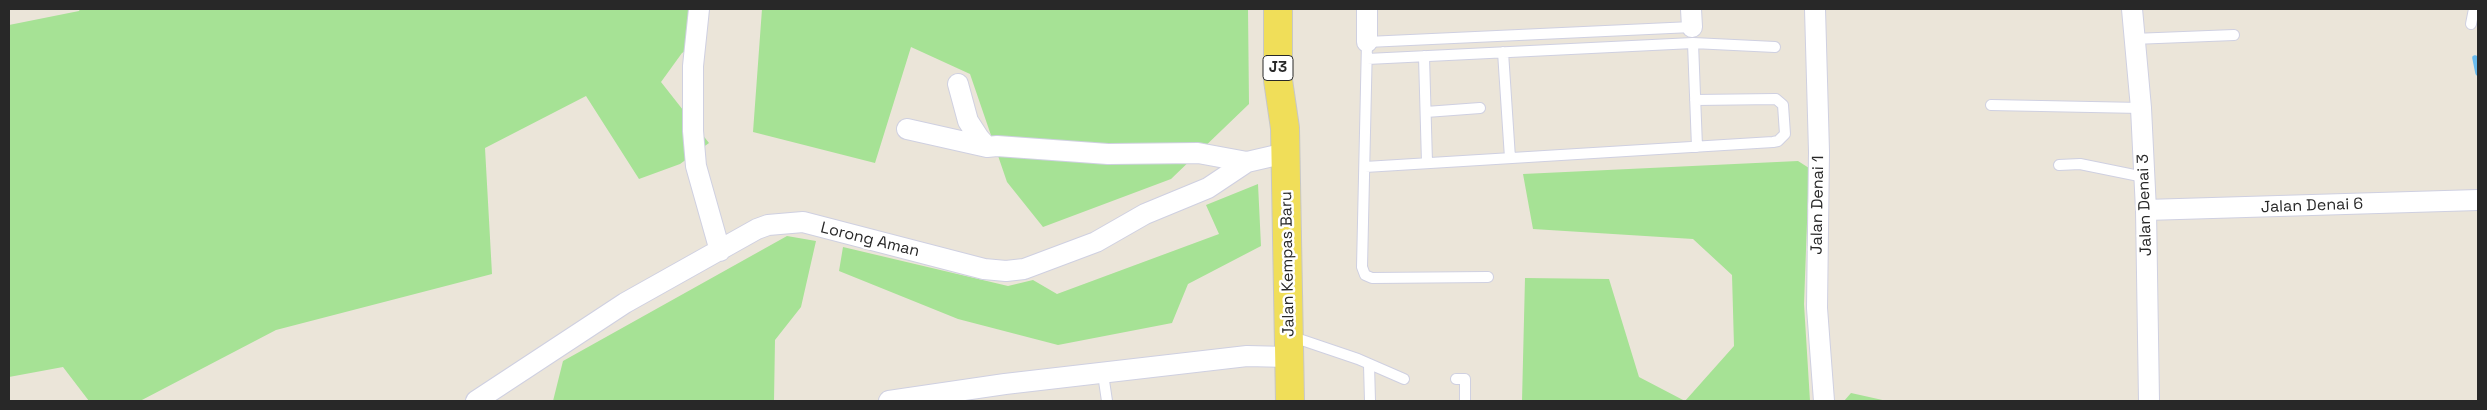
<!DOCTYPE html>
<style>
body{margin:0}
#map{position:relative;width:2487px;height:410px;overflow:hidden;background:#ebe5d9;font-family:"Space Grotesk",sans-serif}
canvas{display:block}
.frame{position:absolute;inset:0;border:10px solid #282828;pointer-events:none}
</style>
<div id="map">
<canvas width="2487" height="410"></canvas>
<div class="frame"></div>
</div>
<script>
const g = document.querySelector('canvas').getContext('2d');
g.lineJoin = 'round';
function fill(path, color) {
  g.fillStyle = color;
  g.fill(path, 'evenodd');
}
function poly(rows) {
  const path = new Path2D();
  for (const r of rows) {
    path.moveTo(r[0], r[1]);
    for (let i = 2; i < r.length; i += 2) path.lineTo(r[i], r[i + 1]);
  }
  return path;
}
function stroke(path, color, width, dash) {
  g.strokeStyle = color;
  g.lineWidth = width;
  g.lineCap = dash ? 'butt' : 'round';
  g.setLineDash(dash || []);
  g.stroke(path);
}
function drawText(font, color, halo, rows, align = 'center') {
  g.font = font + ' "Space Grotesk",sans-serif';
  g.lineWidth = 5;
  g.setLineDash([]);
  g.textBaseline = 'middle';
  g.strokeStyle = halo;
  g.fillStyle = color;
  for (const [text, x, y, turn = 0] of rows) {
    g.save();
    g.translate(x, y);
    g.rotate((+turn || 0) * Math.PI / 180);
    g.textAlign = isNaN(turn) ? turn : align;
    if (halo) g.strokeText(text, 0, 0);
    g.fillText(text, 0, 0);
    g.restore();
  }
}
const green = poly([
 [80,9,703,9,702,41,682,53,661,82,709,143,680,164,639,179,586,96,485,148,492,274,276,330,140,401,89,401,63,367,9,377,9,25,79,11],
 [762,9,1248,9,1249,104,1171,179,1043,227,1007,182,970,74,911,47,875,163,753,132],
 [1798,161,1809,168,1804,304,1810,401,1685,401,1734,346,1732,275,1693,239,1533,229,1523,174],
 [1258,184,1261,246,1188,284,1172,323,1058,345,958,319,839,271,843,247,1008,286,1033,280,1057,294,1219,234,1206,205],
 [787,236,816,241,801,307,775,340,774,401,553,401,563,361],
 [1525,278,1609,279,1639,377,1685,401,1522,401],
 [1851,393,1887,401,1844,401]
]);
const stream = poly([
 [2475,58,2478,73]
]);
const service = poly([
 [2471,24,2474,9],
 [2133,39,2234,35],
 [1693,43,1697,147],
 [1503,52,1510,158],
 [1424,56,1427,163],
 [1367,59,1693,43,1775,47],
 [1991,105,2141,108],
 [1426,112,1480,108],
 [2059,165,2080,164,2144,177],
 [1365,167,1773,142,1778,141,1785,134,1783,105,1776,99,1695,100],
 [1488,277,1372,278,1365,275,1362,267,1367,42,1692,27],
 [1290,336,1358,359,1404,379],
 [1369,365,1370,401],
 [1103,374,1107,401],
 [1456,379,1465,379,1465,401]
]);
const minor = poly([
 [699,9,693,66,693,131,696,166,720,251],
 [1367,9,1367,42],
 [1691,9,1692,27],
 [1815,9,1819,152,1817,308,1824,401],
 [2132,9,2141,108,2146,210,2149,401],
 [958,84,968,121,979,138,987,147],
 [907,129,987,147,997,146,1108,154,1198,153,1247,162],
 [2146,210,2478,200],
 [476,401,625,303,757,229,768,225,803,222,984,269,1006,271,1024,269,1096,242,1145,214,1208,188,1247,162,1286,153],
 [889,401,1005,384,1247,356,1288,357]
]);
const primary = poly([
 [1278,9,1278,80,1285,128,1290,401]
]);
const shields = [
 [1278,68,30]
];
const shieldNames = [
 ["J3",1278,68]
];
const streetNames = [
 ["Jalan Denai 1",1818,205,-89],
 ["Jalan Denai 3",2145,205,-92],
 ["Jalan Denai 6",2312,206,-2],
 ["Lorong Aman",870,240,14],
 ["Jalan Kempas Baru",1288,264,-91]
];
fill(green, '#a6e295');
stroke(stream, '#6bbcee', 5.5);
stroke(service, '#cfd0e1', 12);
stroke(minor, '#cfd0e1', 22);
stroke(primary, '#c7c7c7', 30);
stroke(service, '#fff', 10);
stroke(minor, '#fff', 20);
stroke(primary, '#f0de59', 28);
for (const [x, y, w] of shields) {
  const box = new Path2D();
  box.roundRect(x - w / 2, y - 12.5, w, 25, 4);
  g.fillStyle = '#fff';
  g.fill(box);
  stroke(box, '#282828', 1);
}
drawText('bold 15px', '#282828', null, shieldNames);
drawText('16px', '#282828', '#fff', streetNames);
</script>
